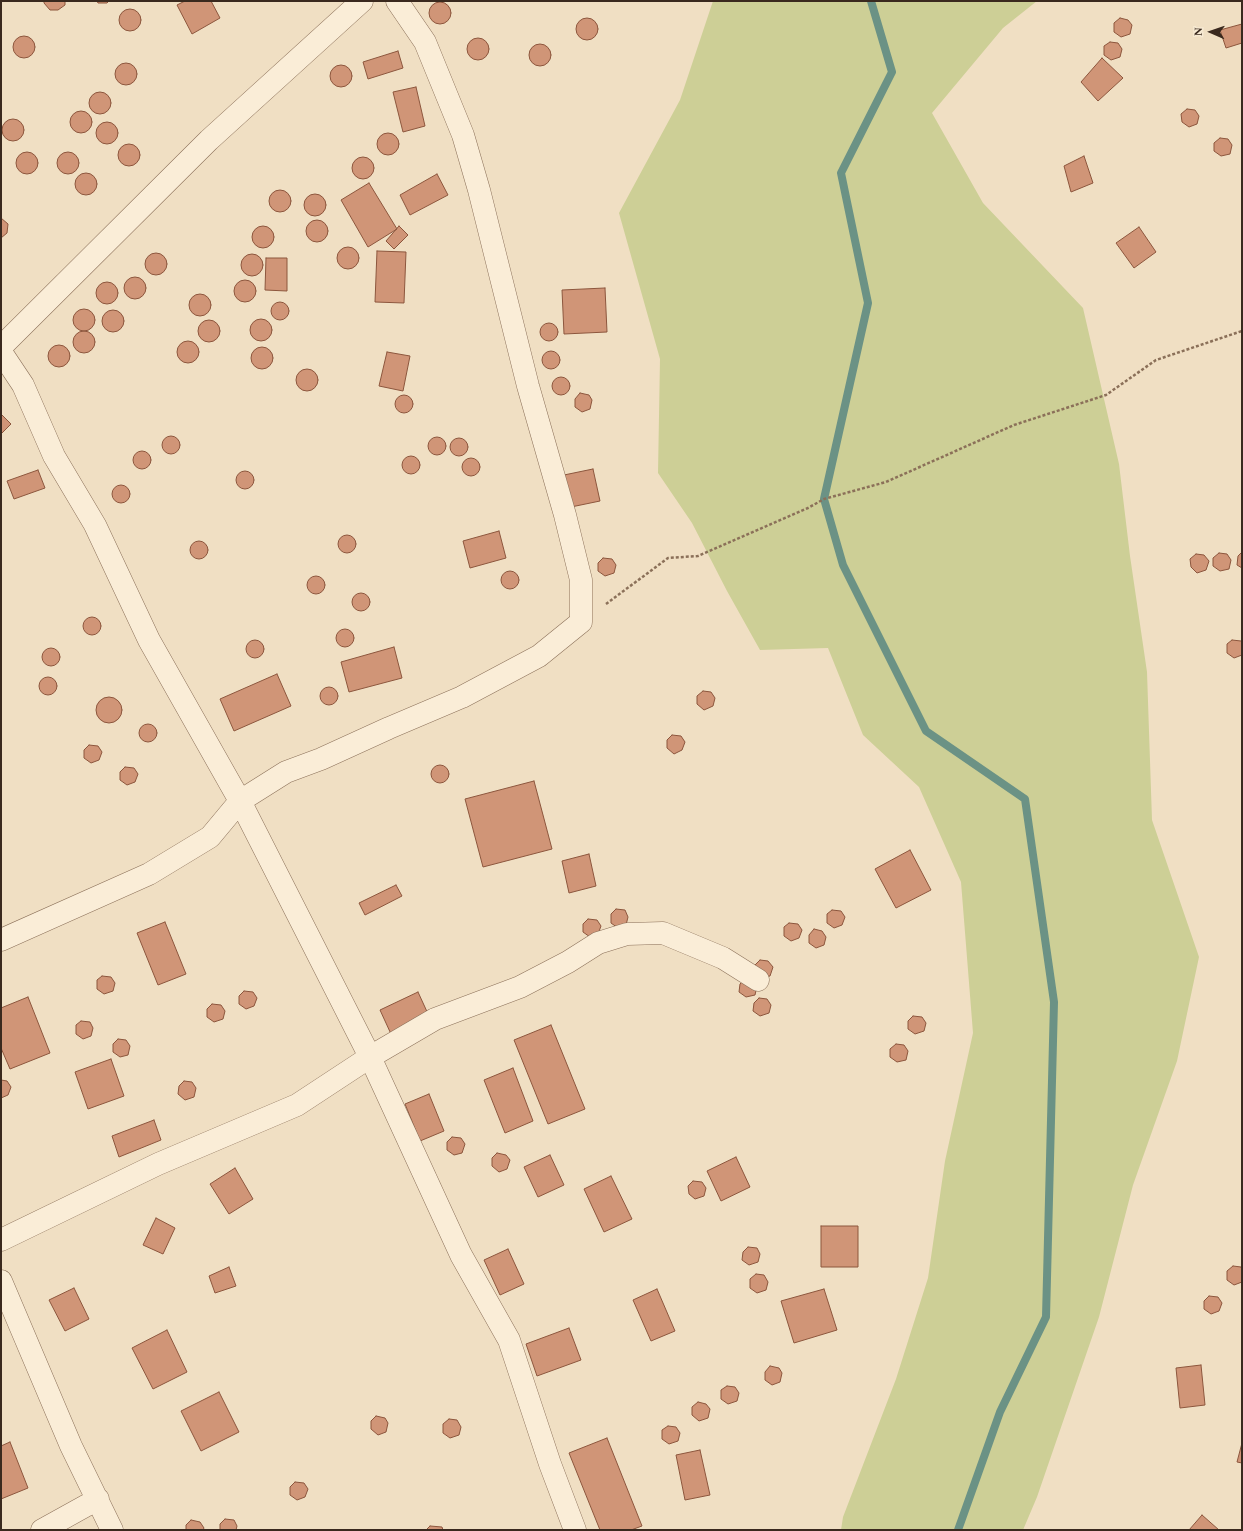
<!DOCTYPE html>
<style>
body{margin:0}
#map{position:relative;width:1243px;height:1531px;overflow:hidden;background:#f0dfc3;font-family:Spectral,serif}
canvas{display:block}
.frame{position:absolute;inset:0;border:2px solid #3a291e;pointer-events:none}
.north{position:absolute;left:1191px;top:12px;width:40px;height:40px;-webkit-text-stroke:3px #f7ead3;paint-order:stroke;rotate:272deg;font-size:11px;font-weight:700;line-height:16px;text-align:center;color:#3a291e}
.north::after{content:'';display:block;margin:auto;width:14px;height:18px;background:#3a291e;clip-path:polygon(50% 0,100% 100%,50% 72%,0 100%)}
</style>
<div id="map">
<canvas width="1243" height="1531"></canvas>
<div class="frame"></div>
<div class="north">N</div>
</div>
<script>
const g = document.querySelector('canvas').getContext('2d');
g.lineJoin = 'round';
function fill(path, color) {
  g.fillStyle = color;
  g.fill(path, 'evenodd');
}
function poly(rows) {
  const path = new Path2D();
  for (const r of rows) {
    if (r.length === 3) {
      path.moveTo(r[0] + r[2], r[1]);
      path.arc(r[0], r[1], r[2], 0, 2 * Math.PI);
      continue;
    }
    path.moveTo(r[0], r[1]);
    for (let i = 2; i < r.length; i += 2) path.lineTo(r[i], r[i + 1]);
  }
  return path;
}
function stroke(path, color, width, dash) {
  g.strokeStyle = color;
  g.lineWidth = width;
  g.lineCap = dash ? 'butt' : 'round';
  g.setLineDash(dash || []);
  g.stroke(path);
}
const green = poly([
 [713,1,1037,1,1003,28,932,113,983,203,1083,308,1119,464,1130,556,1147,672,1152,820,1199,957,1177,1061,1133,1185,1099,1317,1037,1497,1023,1530,841,1530,843,1517,896,1379,928,1278,945,1161,973,1033,961,882,919,787,863,735,828,648,760,650,727,591,692,523,658,473,660,359,619,213,680,100]
]);
const stream = poly([
 [871,1,892,72,841,173,868,303,824,499,843,565,926,731,1025,799,1054,1002,1046,1317,1000,1412,958,1530]
]);
const building = poly([
 [44,1,65,1,65,5,58,10,50,10,44,3,44,1],
 [97,1,109,1,107,3,98,3,97,1],
 [185,1,211,1,220,18,192,34,177,5,185,1],
 [440,13,11],
 [130,20,11],
 [1120,18,1128,20,1132,25,1130,34,1121,37,1114,32,1114,23,1120,18],
 [587,29,11],
 [1242,24,1242,43,1226,48,1220,30,1242,24],
 [24,47,11],
 [478,49,11],
 [1110,42,1118,43,1122,49,1120,57,1111,60,1104,55,1104,46,1110,42],
 [540,55,11],
 [398,51,403,68,368,79,363,62,398,51],
 [1102,58,1123,78,1098,101,1081,82,1102,58],
 [126,74,11],
 [341,76,11],
 [416,87,425,126,403,132,393,92,416,87],
 [100,103,11],
 [1187,109,1195,110,1199,116,1197,124,1189,127,1182,122,1181,114,1187,109],
 [81,122,11],
 [13,130,11],
 [107,133,11],
 [388,144,11],
 [1220,138,1228,139,1232,145,1230,154,1221,156,1214,151,1214,143,1220,138],
 [129,155,11],
 [68,163,11],
 [27,163,11],
 [1084,156,1093,183,1071,192,1064,166,1084,156],
 [363,168,11],
 [86,184,11],
 [437,174,448,195,410,215,400,195,437,174],
 [369,183,397,229,368,247,341,200,369,183],
 [280,201,11],
 [315,205,11],
 [1,218,8,224,7,233,1,238,1,218],
 [317,231,11],
 [399,226,408,235,394,249,386,241,399,226],
 [263,237,11],
 [1139,227,1156,252,1134,268,1116,243,1139,227],
 [348,258,11],
 [377,251,406,252,404,303,375,302,377,251],
 [156,264,11],
 [252,265,11],
 [266,258,287,258,287,291,265,290,266,258],
 [135,288,11],
 [245,291,11],
 [107,293,11],
 [605,288,607,332,564,334,562,290,605,288],
 [200,305,11],
 [280,311,9],
 [84,320,11],
 [113,321,11],
 [261,330,11],
 [209,331,11],
 [549,332,9],
 [84,342,11],
 [188,352,11],
 [59,356,11],
 [262,358,11],
 [551,360,9],
 [387,352,410,356,403,391,379,386,387,352],
 [307,380,11],
 [561,386,9],
 [580,393,589,395,592,400,590,409,582,412,575,407,575,399,580,393],
 [404,404,9],
 [1,414,11,424,1,434,1,414],
 [171,445,9],
 [437,446,9],
 [459,447,9],
 [142,460,9],
 [411,465,9],
 [471,467,9],
 [593,469,600,501,571,507,564,475,593,469],
 [38,470,45,488,14,499,7,481,38,470],
 [245,480,9],
 [121,494,9],
 [499,531,506,558,470,568,463,541,499,531],
 [347,544,9],
 [199,550,9],
 [1242,552,1242,568,1237,565,1238,556,1242,552],
 [1219,553,1227,554,1231,560,1229,569,1220,571,1213,566,1213,558,1219,553],
 [1196,554,1204,555,1209,561,1206,570,1197,573,1191,567,1190,559,1196,554],
 [603,558,612,559,616,565,614,573,605,576,598,571,598,563,603,558],
 [510,580,9],
 [316,585,9],
 [361,602,9],
 [92,626,9],
 [345,638,9],
 [255,649,9],
 [1232,640,1241,641,1242,642,1242,655,1234,658,1227,653,1227,644,1232,640],
 [394,647,402,678,349,692,341,662,394,647],
 [51,657,9],
 [277,674,291,706,234,731,220,699,277,674],
 [48,686,9],
 [329,696,9],
 [703,691,711,692,715,698,713,706,704,710,697,704,697,696,703,691],
 [109,710,13],
 [148,733,9],
 [672,735,681,736,685,742,682,750,674,754,667,748,667,740,672,735],
 [89,745,98,746,102,752,99,760,91,763,84,758,84,750,89,745],
 [440,774,9],
 [125,767,134,768,138,774,135,782,127,785,120,780,120,772,125,767],
 [534,781,552,849,483,867,465,799,534,781],
 [910,850,931,890,896,908,875,869,910,850],
 [589,854,596,886,569,893,562,861,589,854],
 [396,885,402,896,365,915,359,903,396,885],
 [616,909,625,910,628,917,626,925,618,928,611,923,611,914,616,909],
 [832,910,841,911,845,917,842,925,834,928,827,923,827,914,832,910],
 [588,919,597,920,601,926,598,934,590,937,583,932,583,924,588,919],
 [165,922,186,974,158,985,137,933,165,922],
 [789,923,798,924,802,930,799,938,791,941,784,936,784,927,789,923],
 [814,929,822,931,826,937,824,945,816,948,809,943,809,935,814,929],
 [760,960,768,961,773,967,770,976,762,978,755,973,755,965,760,960],
 [102,976,111,977,115,983,113,991,104,994,97,989,97,980,102,976],
 [745,979,757,986,755,995,746,997,739,992,740,984,745,979],
 [244,991,253,992,257,998,254,1006,246,1009,239,1004,239,996,244,991],
 [418,992,429,1016,391,1034,380,1010,418,992],
 [28,997,50,1053,10,1069,1,1048,1,1008,28,997],
 [759,998,767,999,771,1005,769,1013,760,1016,753,1011,754,1003,759,998],
 [212,1004,221,1005,225,1011,223,1019,214,1022,207,1017,207,1009,212,1004],
 [913,1016,922,1017,926,1023,924,1031,915,1034,908,1029,908,1021,913,1016],
 [81,1021,90,1022,93,1028,91,1036,83,1039,76,1034,76,1025,81,1021],
 [551,1025,585,1109,548,1124,514,1040,551,1025],
 [118,1039,126,1040,130,1046,128,1055,120,1057,113,1052,113,1044,118,1039],
 [896,1044,904,1045,908,1051,906,1060,897,1062,890,1057,890,1049,896,1044],
 [111,1059,124,1096,88,1109,75,1072,111,1059],
 [513,1068,533,1121,505,1133,484,1080,513,1068],
 [1,1080,7,1081,11,1087,8,1095,1,1098,1,1080],
 [184,1081,192,1082,196,1088,194,1097,185,1100,178,1094,179,1086,184,1081],
 [429,1094,444,1131,420,1141,405,1104,429,1094],
 [154,1120,161,1140,119,1157,112,1136,154,1120],
 [452,1137,461,1138,465,1144,462,1153,454,1155,447,1150,447,1142,452,1137],
 [497,1153,506,1155,510,1160,507,1169,499,1172,492,1166,492,1158,497,1153],
 [550,1155,564,1185,538,1197,524,1167,550,1155],
 [736,1157,750,1187,721,1201,707,1171,736,1157],
 [235,1168,253,1199,229,1214,210,1184,235,1168],
 [611,1176,632,1219,604,1232,584,1189,611,1176],
 [693,1181,702,1182,706,1188,704,1196,695,1199,689,1194,688,1186,693,1181],
 [156,1218,175,1228,163,1254,143,1245,156,1218],
 [821,1226,858,1226,858,1267,821,1267,821,1226],
 [748,1247,757,1248,760,1254,758,1262,749,1265,742,1260,743,1252,748,1247],
 [508,1249,524,1284,500,1295,484,1260,508,1249],
 [1233,1266,1241,1267,1242,1269,1242,1282,1234,1285,1227,1280,1227,1271,1233,1266],
 [229,1267,236,1286,215,1293,209,1276,229,1267],
 [756,1274,764,1275,768,1282,766,1290,757,1293,750,1288,750,1279,756,1274],
 [74,1288,89,1319,65,1331,49,1300,74,1288],
 [657,1289,675,1331,651,1341,633,1300,657,1289],
 [824,1289,837,1330,794,1343,781,1301,824,1289],
 [1209,1296,1218,1297,1222,1303,1219,1311,1211,1314,1204,1309,1204,1301,1209,1296],
 [569,1328,581,1360,537,1376,526,1344,569,1328],
 [167,1330,187,1372,153,1389,132,1348,167,1330],
 [1201,1365,1205,1405,1180,1408,1176,1368,1201,1365],
 [770,1366,779,1368,782,1373,780,1382,772,1385,765,1380,765,1372,770,1366],
 [727,1386,735,1387,739,1393,737,1401,728,1404,721,1399,721,1390,727,1386],
 [219,1392,239,1432,201,1451,181,1411,219,1392],
 [698,1402,706,1404,710,1409,708,1418,699,1421,692,1415,692,1407,698,1402],
 [376,1416,385,1418,388,1423,386,1432,378,1435,371,1429,371,1421,376,1416],
 [449,1419,457,1420,461,1427,459,1435,450,1438,443,1433,443,1424,449,1419],
 [668,1426,676,1427,680,1433,678,1441,669,1444,662,1439,662,1430,668,1426],
 [607,1438,642,1526,631,1530,600,1530,569,1453,607,1438],
 [10,1442,28,1488,1,1499,1,1446,10,1442],
 [1242,1443,1242,1463,1237,1462,1242,1443],
 [700,1450,710,1495,685,1500,676,1455,700,1450],
 [295,1482,304,1483,308,1489,305,1497,297,1500,290,1495,290,1487,295,1482],
 [1202,1515,1219,1530,1189,1530,1202,1515],
 [225,1519,234,1520,237,1526,236,1530,220,1530,220,1524,225,1519],
 [191,1520,200,1522,204,1528,203,1530,186,1530,186,1525,191,1520],
 [430,1526,442,1527,443,1530,426,1530,430,1526]
]);
const path = poly([
 [606,604,668,558,698,556,808,508,824,499,886,482,1014,425,1106,395,1156,360,1242,331]
]);
const minor = poly([
 [1,347,209,140,362,1],
 [1,352,23,385,54,456,95,525,149,640,240,801,370,1057,461,1255,509,1340,550,1464,575,1530],
 [1,940,149,874,210,837,240,801,286,772,321,759,389,728,462,697,539,656,581,622,581,580,565,515,528,386,479,190,463,135,425,42,397,1],
 [1,1240,158,1164,297,1105,370,1057,435,1019,520,987,568,962,598,943,627,934,663,933,723,958,758,980],
 [1,1281,71,1446,112,1530],
 [42,1530,98,1499]
]);
fill(green, '#cdcf96');
stroke(stream, '#6b9285', 8);
fill(building, '#d09577');
stroke(building, '#8c563d', 1);
stroke(minor, '#8b7059', 23);
stroke(path, '#8b7059', 2.5, [3, 2]);
stroke(minor, '#faedd7', 22);
</script>
